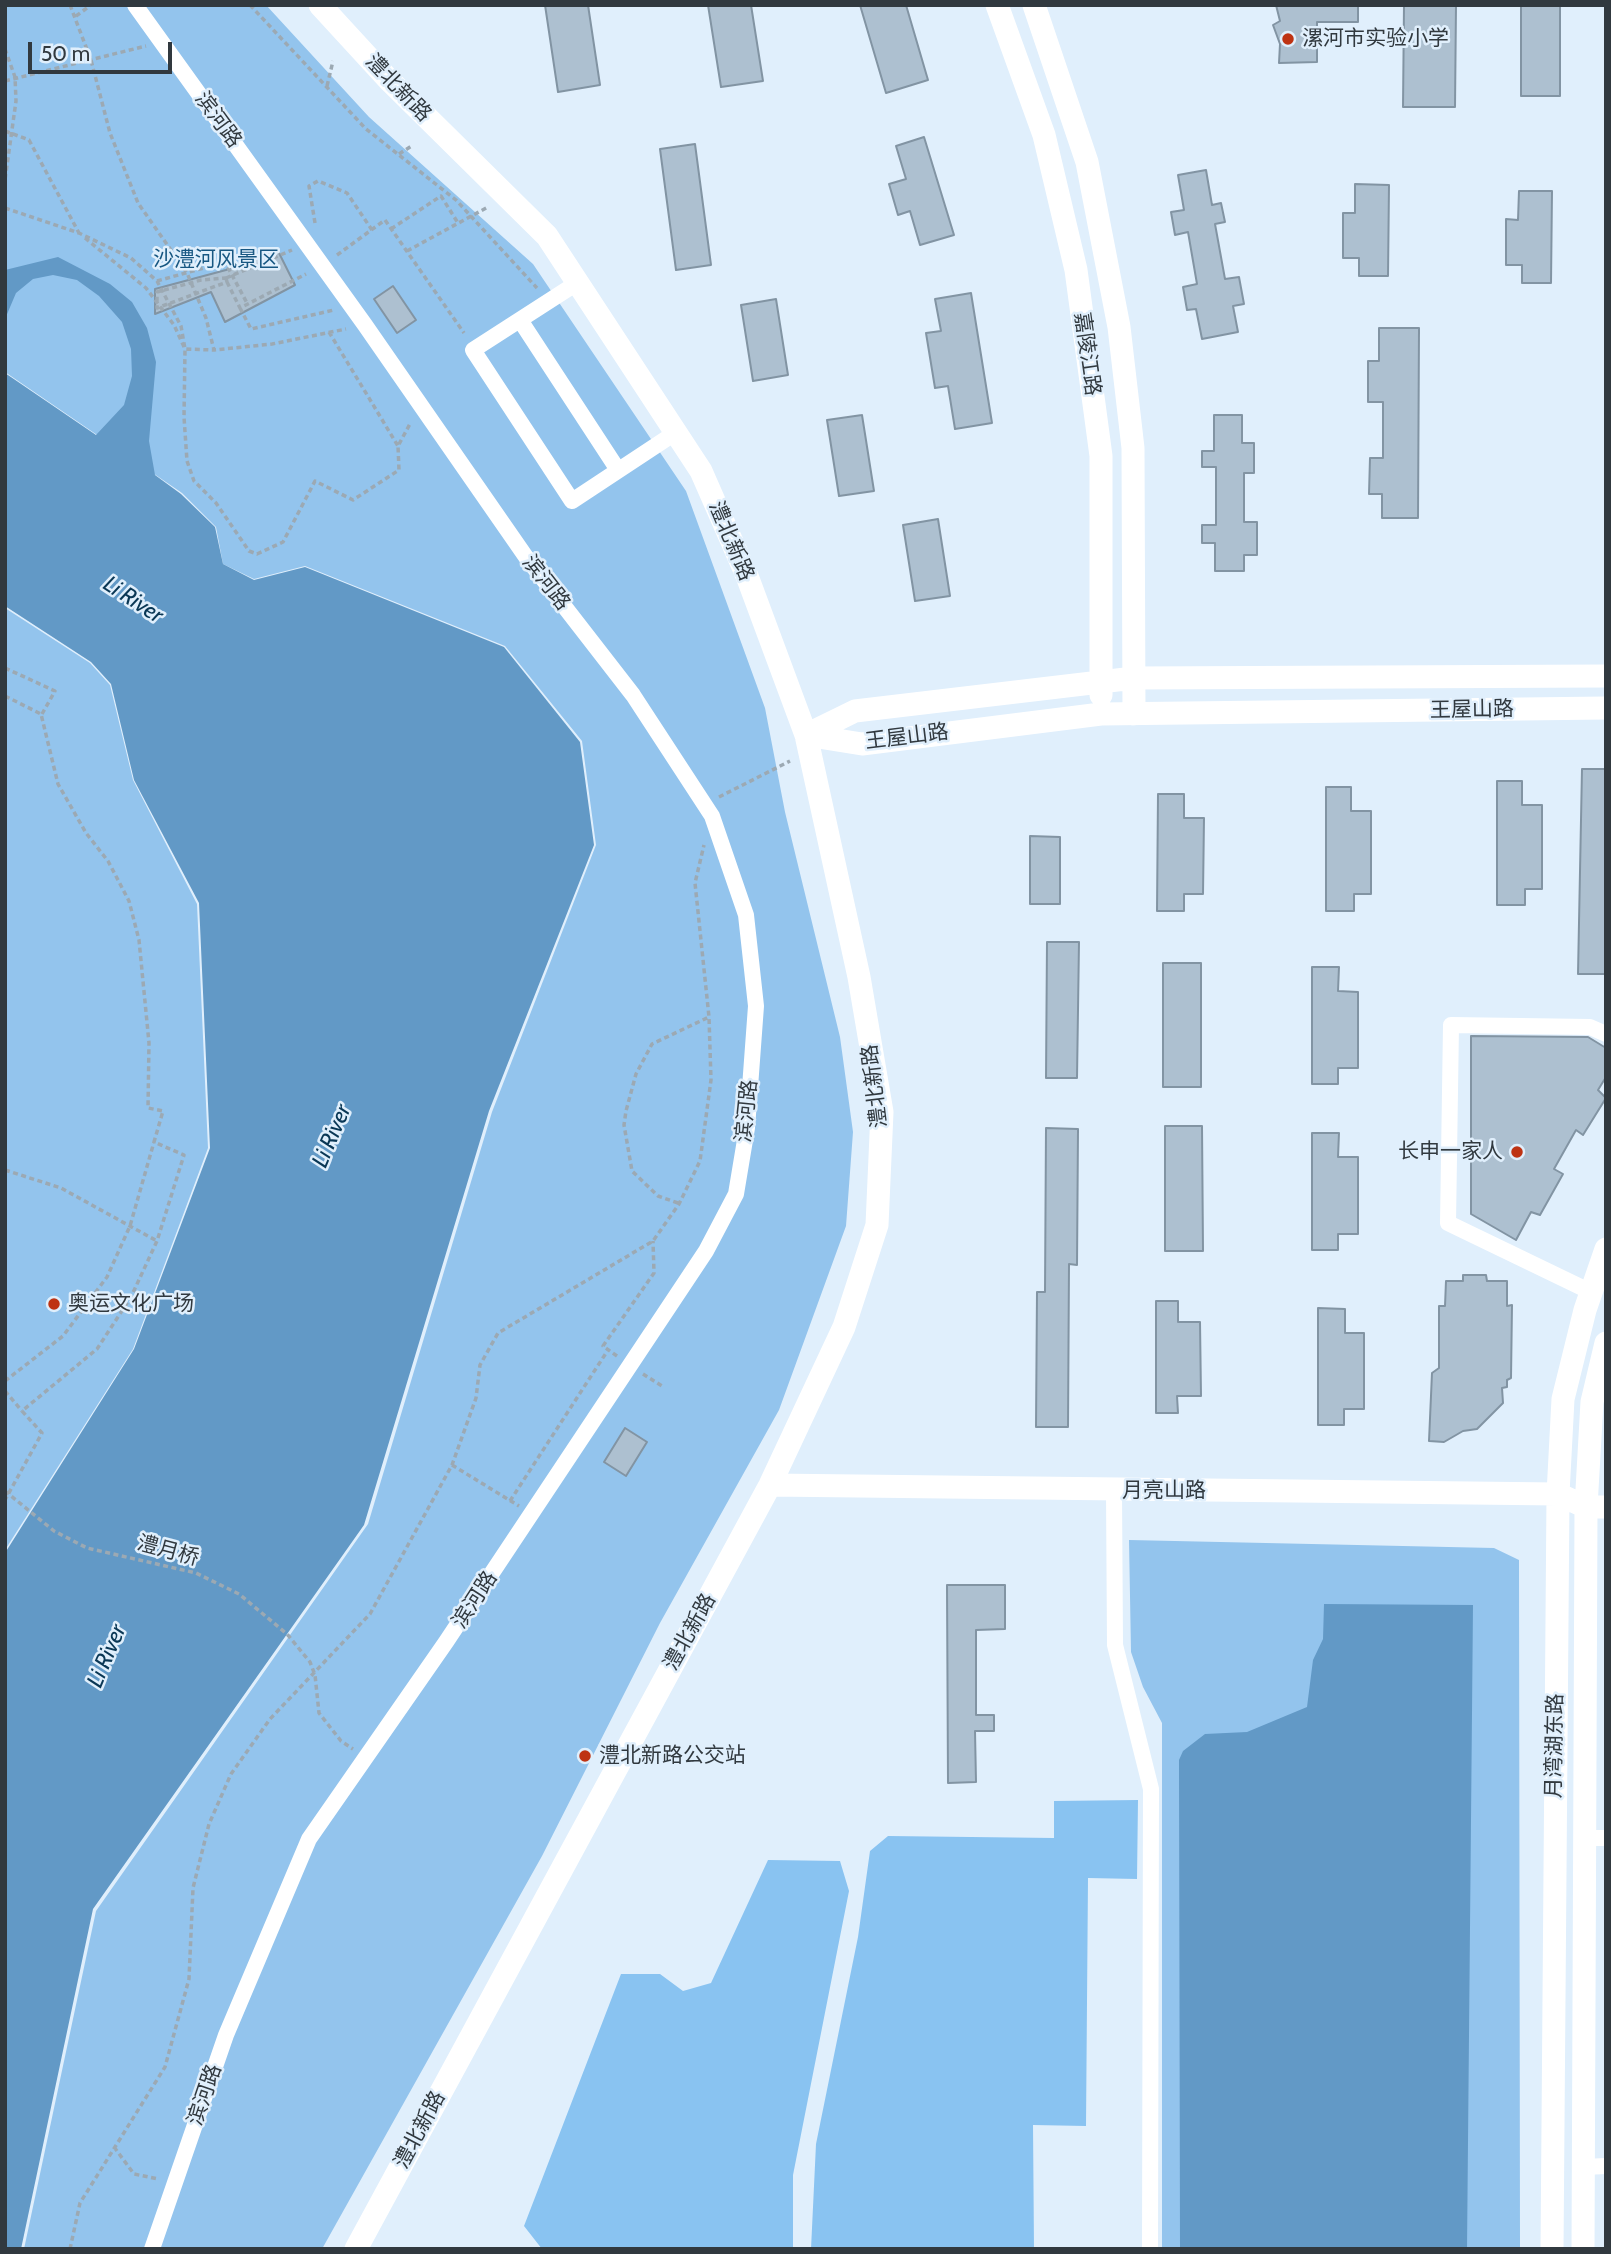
<!DOCTYPE html>
<meta charset="utf-8">
<style>
body{margin:0}
#map{position:relative;width:1611px;height:2254px;overflow:hidden;background:#e0effc;font-family:Cabin,sans-serif}
canvas{display:block}
.frame{position:absolute;inset:0;border:7px solid #31393f;pointer-events:none}
.scale{position:absolute;left:28px;top:42px;width:144px;height:32px;box-sizing:border-box;border:4px solid #31393f;border-top:0;padding-left:9px;font-size:21px;line-height:24px;white-space:nowrap;color:#31393f;-webkit-text-stroke:5px #e0effc;paint-order:stroke}
</style>
<div id="map">
<canvas width="1611" height="2254"></canvas>
<div class="frame"></div>
<div class="scale">50 m</div>
</div>
<script>
const g = document.querySelector('canvas').getContext('2d');
g.lineJoin = 'round';
function fill(path, color) {
  g.fillStyle = color;
  g.fill(path, 'evenodd');
}
function poly(rows) {
  const path = new Path2D();
  for (const r of rows) {
    path.moveTo(r[0], r[1]);
    for (let i = 2; i < r.length; i += 2) path.lineTo(r[i], r[i + 1]);
  }
  return path;
}
function stroke(path, color, width, dash) {
  g.strokeStyle = color;
  g.lineWidth = width;
  g.lineCap = dash ? 'butt' : 'round';
  g.setLineDash(dash || []);
  g.stroke(path);
}
function drawText(font, color, halo, rows, align = 'center') {
  g.font = font + ' Cabin,"Noto Sans SC",sans-serif';
  g.lineWidth = 5;
  g.setLineDash([]);
  g.textBaseline = 'middle';
  g.strokeStyle = halo;
  g.fillStyle = color;
  for (const [text, x, y, turn = 0] of rows) {
    g.save();
    g.translate(x, y);
    g.rotate((+turn || 0) * Math.PI / 180);
    g.textAlign = isNaN(turn) ? turn : align;
    if (halo) g.strokeText(text, 0, 0);
    g.fillText(text, 0, 0);
    g.restore();
  }
}
const green = poly([
 [5,5,266,5,369,117,533,264,686,491,765,708,785,812,840,1037,853,1132,846,1226,779,1410,660,1623,542,1856,322,2249,24,2249,96,1911,368,1524,492,1112,596,845,582,741,505,646,305,566,254,579,223,564,216,527,182,493,5,372],
 [5,608,90,663,110,685,133,780,197,904,208,1148,133,1349,5,1550],
 [1129,1540,1494,1548,1519,1560,1520,2249,1162,2249,1162,1723,1143,1687,1131,1652]
]);
const forest = poly([
 [1138,1800,1137,1879,1088,1878,1086,2126,1033,2125,1034,2249,811,2249,816,2144,858,1937,870,1851,888,1836,1054,1838,1054,1801],
 [768,1860,840,1861,849,1891,793,2175,793,2249,542,2249,524,2226,621,1974,660,1974,683,1991,711,1983]
]);
const water = poly([
 [58,257,110,284,132,302,147,328,156,362,149,441,155,475,181,494,215,527,223,564,254,580,305,567,504,647,580,742,594,845,489,1111,364,1525,93,1909,21,2249,5,2249,5,1553,134,1349,210,1148,199,903,134,780,111,684,91,662,5,606,5,373,96,435,124,405,132,376,131,349,122,322,99,296,77,280,53,275,33,279,16,293,5,319,5,270],
 [1324,1604,1473,1605,1467,2249,1180,2249,1179,1760,1183,1751,1205,1734,1247,1732,1307,1707,1313,1660,1323,1639]
]);
const building = poly([
 [545,5,588,5,600,85,558,92,545,5],
 [708,5,751,5,763,81,721,87,708,5],
 [860,5,906,5,928,80,886,93,860,5],
 [1276,5,1358,5,1358,22,1317,22,1317,62,1279,63,1280,44,1273,25,1280,21,1276,5],
 [1404,5,1456,5,1455,107,1403,107,1404,5],
 [1521,5,1560,5,1560,96,1521,96,1521,5],
 [924,137,954,235,920,245,910,211,898,215,889,184,906,179,896,146,924,137],
 [695,144,711,265,676,270,660,149,695,144],
 [1206,170,1212,205,1221,203,1225,222,1215,224,1225,279,1239,277,1244,304,1233,306,1238,332,1202,339,1196,309,1187,310,1183,287,1197,284,1188,232,1175,235,1171,212,1184,210,1178,175,1206,170],
 [1355,184,1389,185,1388,276,1359,276,1359,258,1343,258,1343,213,1355,213,1355,184],
 [1519,191,1552,191,1551,283,1522,283,1522,265,1506,265,1506,219,1518,220,1519,191],
 [277,249,295,285,225,322,211,292,155,314,155,289,226,270,277,249],
 [393,286,416,320,397,333,374,299,393,286],
 [971,293,992,423,955,429,948,386,935,388,926,333,941,331,935,299,971,293],
 [776,299,788,375,753,381,741,305,776,299],
 [1379,328,1419,328,1418,518,1382,518,1382,494,1369,494,1370,458,1383,458,1383,402,1368,402,1368,361,1379,361,1379,328],
 [862,415,874,491,839,496,827,420,862,415],
 [1214,415,1242,415,1242,443,1254,443,1254,473,1244,473,1244,522,1257,522,1257,555,1244,555,1244,571,1215,571,1215,543,1202,543,1202,525,1216,525,1216,467,1202,467,1202,451,1214,451,1214,415],
 [938,519,950,596,915,601,903,525,938,519],
 [1582,769,1606,769,1606,974,1578,974,1582,769],
 [1497,781,1522,781,1522,805,1542,805,1542,889,1525,889,1525,905,1497,905,1497,781],
 [1326,787,1351,787,1351,811,1371,811,1371,894,1354,894,1354,911,1326,911,1326,787],
 [1158,794,1184,794,1184,818,1204,818,1203,894,1184,894,1184,911,1157,911,1158,794],
 [1030,836,1060,837,1060,904,1030,904,1030,836],
 [1047,942,1079,942,1077,1078,1046,1078,1047,942],
 [1163,963,1201,963,1201,1087,1163,1087,1163,963],
 [1312,967,1339,967,1338,991,1358,992,1358,1068,1338,1068,1338,1084,1312,1084,1312,967],
 [1471,1036,1588,1037,1606,1048,1606,1077,1598,1090,1606,1098,1583,1135,1576,1130,1554,1169,1563,1174,1540,1215,1531,1212,1516,1240,1471,1214,1471,1036],
 [1165,1126,1202,1126,1203,1251,1165,1251,1165,1126],
 [1046,1128,1078,1129,1077,1265,1069,1264,1068,1427,1036,1427,1037,1292,1045,1292,1046,1128],
 [1312,1133,1339,1133,1338,1157,1358,1157,1358,1234,1338,1234,1338,1250,1312,1250,1312,1133],
 [1463,1275,1486,1275,1487,1281,1507,1281,1507,1306,1512,1305,1511,1378,1507,1380,1507,1387,1502,1388,1503,1403,1477,1429,1463,1431,1444,1442,1429,1441,1432,1373,1439,1368,1439,1306,1445,1306,1446,1281,1463,1281,1463,1275],
 [1156,1301,1178,1301,1178,1322,1200,1322,1201,1396,1177,1396,1178,1413,1156,1413,1156,1301],
 [1318,1308,1345,1309,1345,1333,1364,1333,1364,1409,1344,1409,1344,1425,1318,1425,1318,1308],
 [625,1428,647,1442,626,1476,604,1462,625,1428],
 [947,1585,1005,1585,1005,1629,976,1630,976,1715,994,1715,994,1731,975,1731,976,1782,948,1783,947,1585]
]);
const path = poly([
 [70,5,91,60,110,133,138,203,187,273,206,318,214,350,272,344,346,329],
 [250,5,366,129,456,200,537,288],
 [76,16,91,5],
 [5,49,15,77,16,101,5,180],
 [5,81,146,46],
 [327,86,333,61],
 [5,131,29,140,79,233],
 [399,154,413,145],
 [5,208,79,233,131,258,157,281,181,326,185,349,184,417,187,461,194,481,216,503,249,551,257,554,283,542,315,481,353,500,399,470,398,446,411,422],
 [315,223,309,186,318,181,347,193,372,230],
 [391,229,441,196,458,223],
 [85,238,146,288,174,325,185,349,214,350],
 [407,251,488,207],
 [337,255,385,220,464,333],
 [226,278,292,250],
 [226,278,227,282,157,308,157,292,201,280,226,278],
 [157,281,225,262,247,303],
 [227,282,240,308,306,274],
 [240,308,251,329,334,310],
 [329,332,398,446],
 [5,668,55,691,42,714],
 [5,696,41,714,58,784,86,833,108,861,129,901,139,940,149,1043,148,1108,163,1111,154,1142,184,1155,157,1241,131,1297,97,1349,22,1411,42,1433,5,1500],
 [719,797,790,761],
 [5,1170,61,1188,157,1241],
 [678,1203,658,1196,632,1171,624,1125,626,1111,636,1074,652,1044,709,1017],
 [617,1356,603,1346,654,1273,653,1241],
 [643,1374,662,1386],
 [5,1381,63,1336,107,1277,130,1226,154,1142],
 [5,1391,22,1411],
 [452,1465,519,1506],
 [5,1491,54,1531,87,1548,196,1573,239,1594,287,1634,310,1662,315,1675,319,1713,341,1741,353,1749],
 [510,1501,608,1350],
 [114,2147,134,2174,158,2179],
 [70,2249,80,2203,165,2067,189,1979,193,1888,209,1824,231,1774,270,1719,370,1614,452,1465,476,1398,480,1365,498,1333,653,1241,679,1204,700,1161,711,1080,709,1017,695,883,704,845]
]);
const street = poly([
 [135,5,365,325,526,557,633,695,712,816,746,915,756,1006,747,1128,736,1194,706,1251,446,1642,309,1839,226,2035,152,2249],
 [577,283,473,350,572,501,675,433],
 [520,320,618,470],
 [1591,1292,1448,1223,1451,1025,1590,1027,1606,1034],
 [1114,1491,1115,1645,1151,1789,1150,2249],
 [1585,1838,1606,1838],
 [1584,2167,1606,2166]
]);
const secondary = poly([
 [320,5,388,79,547,236,701,471,747,576,806,735,859,977,882,1112,877,1225,844,1327,770,1485,356,2249],
 [997,5,1044,135,1076,270,1101,456,1101,695],
 [1034,5,1087,162,1119,327,1133,448,1134,714],
 [806,735,855,711,1134,678,1606,676],
 [806,735,862,744,1101,714,1606,708],
 [770,1485,1558,1494,1586,1507,1606,1507],
 [1552,2249,1558,1494,1563,1399,1585,1310,1606,1249],
 [1583,2249,1586,1507,1592,1402,1606,1343]
]);
const markers = [
 [1288,39,7,"#be3313"],
 [1517,1152,7,"#be3313"],
 [54,1304,7,"#be3313"],
 [585,1756,7,"#be3313"]
];
const poiNames = [
 ["漯河市实验小学",1302,39],
 ["长申一家人",1503,1152,"right"],
 ["奥运文化广场",68,1304],
 ["澧北新路公交站",599,1756]
];
const streetNames = [
 ["澧北新路",398,88,46],
 ["滨河路",218,120,54],
 ["嘉陵江路",1087,354,82],
 ["澧北新路",731,541,67],
 ["滨河路",546,583,52],
 ["王屋山路",1472,710,-1],
 ["王屋山路",907,737,-7],
 ["澧北新路",875,1086,-97],
 ["滨河路",747,1111,-84],
 ["月亮山路",1164,1491],
 ["澧月桥",168,1551,15],
 ["滨河路",475,1600,-57],
 ["澧北新路",690,1632,-61],
 ["月湾湖东路",1555,1746,-89],
 ["滨河路",205,2095,-71],
 ["澧北新路",420,2130,-62]
];
const parkNames = [
 ["沙澧河风景区",216,260]
];
const waterNames = [
 ["Li River",133,600,33],
 ["Li River",332,1136,-67],
 ["Li River",107,1656,-67]
];
fill(green, '#93c4ed');
fill(forest, '#89c3f1');
fill(water, '#6299c6');
fill(building, '#adc0d0');
stroke(building, '#8294a3', 2);
stroke(path, '#9ca9b3', 3.5, [5, 3.5]);
stroke(street, '#fff', 16);
stroke(secondary, '#fff', 23);
for (const [x, y, r, color] of markers) {
  const dot = new Path2D();
  dot.arc(x, y, r, 0, 2 * Math.PI);
  g.fillStyle = color;
  g.fill(dot);
  stroke(dot, '#e0effc', 2.5);
}
drawText('21px', '#31393f', '#e0effc', poiNames, 'left');
drawText('21px', '#31393f', '#e0effc', streetNames);
drawText('21px', '#175782', '#e0effc', parkNames);
drawText('italic 23px', '#093755', '#e0effc', waterNames);
</script>
